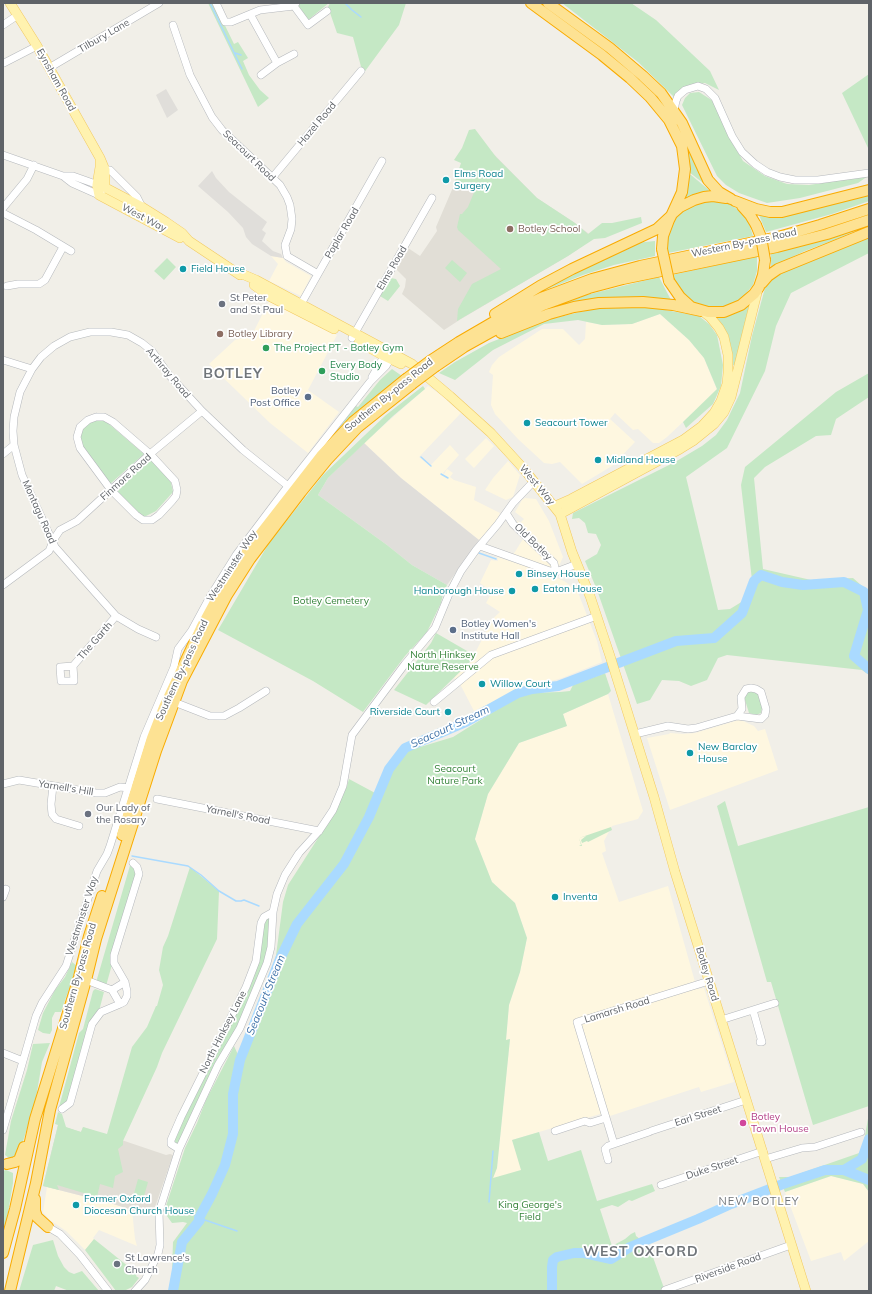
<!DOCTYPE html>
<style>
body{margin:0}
#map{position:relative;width:872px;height:1294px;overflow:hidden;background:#f1efe8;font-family:Mulish,sans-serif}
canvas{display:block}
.frame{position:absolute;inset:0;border:4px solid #5f6368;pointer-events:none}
</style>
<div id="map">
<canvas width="872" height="1294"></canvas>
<div class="frame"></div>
</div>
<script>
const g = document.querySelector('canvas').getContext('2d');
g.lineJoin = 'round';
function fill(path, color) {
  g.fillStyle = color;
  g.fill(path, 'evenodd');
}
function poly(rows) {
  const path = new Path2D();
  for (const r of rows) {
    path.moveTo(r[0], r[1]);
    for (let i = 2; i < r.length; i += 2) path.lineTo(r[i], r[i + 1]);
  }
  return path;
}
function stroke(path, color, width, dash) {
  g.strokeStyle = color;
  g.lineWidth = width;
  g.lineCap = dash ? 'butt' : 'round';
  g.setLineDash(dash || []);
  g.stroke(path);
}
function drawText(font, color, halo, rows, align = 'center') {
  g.font = font + ' Mulish,sans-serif';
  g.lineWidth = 3.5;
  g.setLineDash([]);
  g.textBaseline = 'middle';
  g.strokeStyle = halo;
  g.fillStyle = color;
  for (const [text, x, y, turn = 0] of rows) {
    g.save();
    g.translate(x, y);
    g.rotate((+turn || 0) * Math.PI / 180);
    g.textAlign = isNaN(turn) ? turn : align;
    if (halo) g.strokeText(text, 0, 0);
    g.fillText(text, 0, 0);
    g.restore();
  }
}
const commercial = poly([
 [271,256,283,258,286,262,311,276,301,296,269,281,278,264],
 [270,301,337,335,308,390,339,412,308,453,270,423,209,364,235,340,248,337,253,333,268,303],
 [660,314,689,340,704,358,717,390,667,437,659,443,653,443,638,429,633,430,615,413,610,419,635,442,612,466,582,484,560,462,552,464,544,463,518,439,495,414,491,405,493,375,489,372,492,365,499,357,542,329,563,329,579,345,585,339,586,322,602,325,632,324],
 [428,386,441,395,461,413,419,457,430,466,450,445,459,455,443,473,444,474,447,469,453,473,450,477,454,480,476,487,474,500,500,513,496,522,479,540,401,478,364,443],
 [486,438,494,446,474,468,465,459],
 [508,461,520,475,513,497,506,500,485,490,493,478],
 [525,498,536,499,549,521,563,557,559,566,549,568,513,555,523,539,522,531,514,524,518,521,520,523,524,519,515,512,522,500],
 [497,557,538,570,564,581,577,590,597,641,602,662,562,678,516,691,474,711,460,684,454,678,474,659,474,655,488,628,486,625,500,612,486,603,492,592,480,583,491,560,498,561],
 [608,694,643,811,638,819,612,826,604,841,606,851,602,853,619,902,668,886,697,989,704,988,734,1082,701,1092,699,1087,610,1116,600,1114,512,1140,522,1170,493,1179,497,1168,510,1039,506,1040,509,1005,520,972,527,938,515,903,492,882,475,839,488,794,519,743,567,726,563,714],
 [739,720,743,721,754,726,758,731,765,729,778,770,670,810,647,738,669,734,670,733,683,734,695,733],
 [831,1176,863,1184,869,1192,869,1241,844,1261,841,1252,811,1261,785,1192],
 [47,1187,110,1203,132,1210,135,1239,137,1246,99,1230,93,1238,94,1239,85,1250,66,1231,50,1220,43,1212]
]);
const industrial = poly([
 [166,89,178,110,167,118,156,95],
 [212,171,216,178,229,192,267,222,262,230,266,233,262,241,273,251,281,254,283,258,271,256,252,244,246,237,243,228,228,212,198,186],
 [364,443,401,478,479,540,447,585,412,565,387,545,318,495,328,478]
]);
const education = poly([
 [471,131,537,198,575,223,594,238,568,256,461,319,444,330,402,294,405,287,406,279,396,269,408,248,420,256,437,231,436,227,457,178],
 [58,1125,81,1132,83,1127,166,1155,170,1154,173,1155,155,1207,154,1215,132,1210,110,1203,43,1186]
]);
const green = poly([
 [208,3,214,3,234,44,238,42,248,58,243,61,249,75,260,90,269,98,258,107],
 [300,3,329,3,308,20,298,5],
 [330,3,406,3,399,25,363,74,353,37,337,33,328,7],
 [562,3,631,3,656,20,710,71,719,90,705,83,687,86,674,97,638,62],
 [869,74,869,150,842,93],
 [699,92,713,101,732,141,743,161,765,176,787,184,809,185,868,176,858,183,800,198,767,203,739,193,726,185,717,176,682,105,685,98,690,93],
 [475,129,496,157,537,198,575,223,588,234,602,223,612,223,641,217,642,223,605,238,594,239,568,256,457,321,458,309,472,284,501,269,458,230,457,227,460,214,462,214,468,207,475,190,468,190,467,188,454,184,461,163,454,160,462,148,469,130],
 [690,144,707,186,689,172,686,146],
 [688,175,691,175,709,190,711,187,712,191,685,198,684,197],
 [869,193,869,201,832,214,766,232,759,215,768,216],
 [717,200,730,204,741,212,749,223,753,236,668,253,667,240,671,225,679,213,703,201],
 [862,228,834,240,805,251,771,267,771,253,802,246],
 [869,237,869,253,791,293,776,326,765,371,727,448,686,477,718,610,730,609,743,601,752,580,741,485,745,467,836,392,869,373,869,397,836,419,831,435,816,436,765,467,754,478,763,569,811,580,853,578,869,592,869,675,862,670,727,655,718,658,707,680,691,686,679,681,662,680,650,700,637,704,597,590,585,561,597,554,601,545,596,534,588,533,585,523,579,518,572,519,573,513,675,462,702,446,716,435,727,420,740,393,752,336,765,288,773,279,790,268,844,248],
 [655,241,655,256,614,265,583,275,535,294,577,271,635,243],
 [757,256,757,271,753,285,743,297,731,305,716,308,701,306,688,299,678,288,672,275],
 [167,258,176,267,164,280,154,271],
 [452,260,467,273,460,282,445,268],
 [659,277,671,300,610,297,557,306,586,295],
 [391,278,396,279,400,286,388,301,380,296],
 [747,304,749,306,735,365,732,365,727,335,722,325,716,316],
 [611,308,654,308,699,316,709,324,717,335,723,365,721,386,713,404,686,428,683,422,717,389,704,358,689,340,660,314,632,324,602,325,578,320,544,324,493,350,455,380,439,373,455,362,489,343,547,320,592,309],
 [392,369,402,376,322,449,356,406,358,407,380,380],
 [423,386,425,389,393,416,328,478,318,495,387,545,412,565,447,585,443,594,441,603,427,632,405,656,363,712,313,681,218,630,269,543,323,475,386,415],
 [102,418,144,454,110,484,80,447,81,431,89,421],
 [149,459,170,478,173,492,156,511,144,517,116,493],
 [436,633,474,655,474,658,426,705,394,690,431,643],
 [605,673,611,691,608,694,563,714,567,726,519,743,488,794,475,839,492,882,515,903,527,938,520,972,509,1005,506,1040,510,1039,497,1168,493,1178,521,1170,512,1140,539,1132,548,1161,581,1150,597,1201,652,1184,655,1191,632,1201,629,1200,618,1207,612,1205,600,1209,612,1246,625,1239,631,1234,635,1232,636,1236,649,1246,665,1291,169,1291,172,1271,173,1242,187,1223,183,1222,172,1223,164,1212,185,1148,197,1123,206,1100,234,1046,240,1059,280,959,297,924,344,864,369,817,386,779,388,780,391,771,397,761,407,751,453,737,511,701,528,693,560,692,570,691,573,685],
 [750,690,758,693,762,708,761,713,756,715,749,713,745,700,745,695],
 [349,779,377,794,366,818,335,872,292,925,290,934,275,963,283,902,288,885,336,810,347,786],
 [725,801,738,846,869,807,869,1106,813,1125,771,982,767,982,717,806],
 [611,827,612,830,588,842,587,841,582,843,581,840,586,836,579,838,582,846,579,846,581,845,579,838],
 [131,862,136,868,136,878,106,986,97,982,97,979],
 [190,867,219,891,217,939,162,1053,157,1067,123,1141,123,1145,118,1149,123,1172,115,1176,113,1188,100,1184,97,1197,57,1185,59,1190,43,1186,58,1125,55,1124,58,1112,62,1114,66,1127,81,1132,83,1127,107,1134,132,1047,147,1027,156,1006,157,1006,163,985,159,970,163,947,168,936],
 [273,912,267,963,179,1149,171,1144,256,961,261,923],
 [72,962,77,966,61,1012,55,1012,52,1018,52,1030,50,1034,43,1033,38,1030,43,1013,55,990,65,977],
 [95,989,104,992,99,1011,70,1101,59,1107,79,1033,83,1029,93,991],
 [50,1043,42,1062,36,1098,19,1155,14,1158,9,1158,5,1155,11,1121,27,1070,33,1044],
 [869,1113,869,1192,863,1184,831,1176,785,1192,779,1177,790,1177,862,1152],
 [6,1170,13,1173,13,1183,3,1242,3,1171],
 [138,1179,148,1182,143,1200,133,1197],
 [94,1239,129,1267,137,1274,136,1276,139,1278,132,1287,124,1291,116,1291,85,1250],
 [53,1240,58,1256,64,1267,69,1272,74,1274,82,1271,99,1291,69,1291,56,1286,54,1291,19,1291,33,1245]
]);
const stream = poly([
 [210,3,242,69],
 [345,3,352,10,361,17],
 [235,53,241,55],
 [421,457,431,466],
 [441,474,448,478],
 [479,553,496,559],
 [132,856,188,866,201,875,219,891,236,901,241,901,244,900,259,906],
 [489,1202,493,1151],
 [199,1218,237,1231]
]);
const river = poly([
 [844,1170,862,1159,869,1139],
 [173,1291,182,1242,200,1220,199,1218,212,1194,225,1165,233,1134,233,1094,240,1060,280,959,297,924,344,864,369,817,389,769,405,748,466,722,518,693,532,689,558,686,676,641,714,638,742,613,754,581,761,575,782,582,803,585,844,582,864,592,868,610,854,656,869,669],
 [552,1291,552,1267,553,1260,557,1257,574,1253,584,1253,611,1259,630,1247,698,1219,731,1204,783,1184,825,1170,844,1170,869,1180]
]);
const minor = poly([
 [216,3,225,22,231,22,260,10,294,6],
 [296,3,294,6,308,25,327,11],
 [250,14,277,63],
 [3,25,18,15],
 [173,25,190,75,212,117,222,130,280,185,287,197,290,205,292,219,291,229,285,245,287,256,318,274],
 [4,63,37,46],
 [49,68,159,3],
 [261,75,277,63,294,54],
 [674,110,676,101,678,96,685,90,698,86,706,89,715,98,732,136,742,152,755,164,767,172,780,177,795,180,818,180,869,173],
 [3,155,63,176,72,183,99,195,104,187,73,176,63,176],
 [105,170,110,170,137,197,142,207],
 [272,178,361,71],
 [3,208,27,179,34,165],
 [3,213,36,230,71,251],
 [7,286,18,284,39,284,45,280,63,247],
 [301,304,382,161],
 [352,338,432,198],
 [3,360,32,369],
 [372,377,386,353],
 [96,417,104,417,113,422,150,454,175,481,177,490,176,496,172,501,159,515,152,520,143,520,136,515,111,490,80,448,77,437,80,427,88,420,96,417],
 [3,454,14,445],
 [506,513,513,524,554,563,556,572],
 [480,546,550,571,556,572,577,564],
 [3,585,49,551,54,539,60,530,77,521,150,454,202,411],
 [156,637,138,629,116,616,55,547,22,475,14,445,13,431,14,417,20,392,32,369,41,357,54,346,70,337,90,332,111,332,128,335,142,343,152,351,169,375,202,411,243,450,288,486],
 [73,666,74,681,61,681,60,667,73,666,116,616],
 [174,702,210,716,224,716,239,708,266,691],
 [434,702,491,655,597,616],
 [635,734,668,726,688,729,696,728,737,716,761,719,765,715,766,709,761,692,756,689,751,688,746,689,741,697,742,709,737,716],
 [3,784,19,780,96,793,105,793,120,787,129,788],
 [53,786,51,804,52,814,56,819,79,826],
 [157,799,319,831],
 [3,897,6,889],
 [86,980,112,990],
 [120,1004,112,990,125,982],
 [753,1010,762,1042,760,1042],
 [721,1020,775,1003],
 [3,1053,23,1061],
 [62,1109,70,1103,92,1024,101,1012,120,1004,124,1002,127,996,127,991,125,982,114,963,114,955,139,874,137,867,133,863],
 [3,1130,36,1016,42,1003,66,966,97,871,107,854,110,846,144,737,174,667,178,649,192,630,211,595,236,555,288,486,370,382,386,366,392,356],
 [555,1131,585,1121,590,1123,606,1118],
 [651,1131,746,1100],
 [614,1144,577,1022,709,981],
 [179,1149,171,1144,171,1140,181,1117,246,987,256,961,261,923,264,917,273,912],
 [765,1159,802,1148,815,1147,861,1132],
 [608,1160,605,1149,608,1146,649,1132],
 [661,1185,763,1151],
 [48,1227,60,1234,80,1255,108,1291],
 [665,1290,791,1245],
 [135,1291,145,1280,158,1254,160,1245,159,1212,179,1149,218,1065,240,1028,267,963,271,947,273,912,277,894,285,875,299,853,319,831,333,810,343,786,352,735,405,664,435,628,449,594,461,571,476,550,498,524,513,503,534,481]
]);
const major = poly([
 [10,3,37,46,100,158,105,170,105,185,104,187,142,207,166,222,182,233,189,241,240,275],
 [100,160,100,167,97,185,99,195,180,238],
 [235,271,256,280,412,364,450,396,491,433,523,468,560,514,572,552,590,596,610,656,654,797,675,872,806,1291],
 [254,285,269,296,334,329],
 [359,342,384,356,401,364],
 [555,506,571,499,683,440,702,426,714,413,721,401,727,384,728,373,728,355,724,337,719,328,710,317,702,311],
 [560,514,680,449,693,441,714,424,724,412,731,397,758,289]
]);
const highway = poly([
 [531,3,602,55,630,78,650,97,669,120,682,146,685,169,682,192,672,214],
 [548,3,610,48,643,76,661,93,682,123,708,180,719,192,731,199],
 [735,201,756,209,770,212,782,212,869,190],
 [742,206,750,215,756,225],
 [662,249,663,236,669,220,672,214,680,207,694,200,704,197,713,196,726,198],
 [669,281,680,297,691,307,708,312,724,312,741,305,754,294,759,287,763,275,765,260],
 [762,283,768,276,778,269,869,232],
 [495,314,540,286,572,269,657,229,671,216],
 [501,333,549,314,574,307,599,303,643,302,673,305,701,311],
 [430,361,459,342,502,317,541,298,592,279,640,266,778,237,820,225,869,209],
 [436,366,464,347,509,322,543,305,589,288,623,279,777,247,827,234,869,220],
 [122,835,152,738,164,707,201,628,221,591,244,555,321,456,353,422,406,379],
 [7,1164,15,1162,19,1160,24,1147],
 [35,1199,35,1211,37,1217,48,1227],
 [3,1253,15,1209,35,1119,79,977,89,936,102,896],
 [10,1291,36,1183,50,1110,86,980,96,939,156,751,182,681,227,595,250,559,301,492,327,460,358,427,412,384]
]);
const highwayBridge = poly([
 [756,225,761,237,765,260],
 [662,249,669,281],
 [406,379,430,361],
 [412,384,436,366]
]);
const markers = [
 [446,180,4,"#0f9aa8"],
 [510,229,4,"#8d6e63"],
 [183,269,4,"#0f9aa8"],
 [222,304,4,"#6b7280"],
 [220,334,4,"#8d6e63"],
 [266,348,4,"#2e9e5b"],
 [322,371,4,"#2e9e5b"],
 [308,397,4,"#5c6f8a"],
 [527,423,4,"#0f9aa8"],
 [598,460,4,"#0f9aa8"],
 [519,574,4,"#0f9aa8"],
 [535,589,4,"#0f9aa8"],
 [512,591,4,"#0f9aa8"],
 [453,630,4,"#5c6f8a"],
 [482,684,4,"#0f9aa8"],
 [448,712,4,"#0f9aa8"],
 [690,753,4,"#0f9aa8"],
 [88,814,4,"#6b7280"],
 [555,897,4,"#0f9aa8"],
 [743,1123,4,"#d1479c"],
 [76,1205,4,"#0f9aa8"],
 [117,1264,4,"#6b7280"]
];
const streetNames = [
 ["Tilbury Lane",104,36,-30],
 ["Eynsham Road",56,80,61],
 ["Hazel Road",317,124,-50],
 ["Seacourt Road",249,156,44],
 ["West Way",144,218,28],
 ["Poplar Road",342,233,-60],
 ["Western By-pass Road",744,243,-12],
 ["Elms Road",392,268,-60],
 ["Arthray Road",168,373,50],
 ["Southern By-pass Road",389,395,-39],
 ["Finmore Road",126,477,-42],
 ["West Way",537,485,50],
 ["Montagu Road",39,512,66],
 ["Old Botley",533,542,44],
 ["Westminster Way",232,566,-57],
 ["The Garth",95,641,-49],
 ["Southern By-pass Road",182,670,-65],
 ["Yarnell's Hill",66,788,9],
 ["Yarnell's Road",238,815,11],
 ["Westminster Way",82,916,-72],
 ["Botley Road",707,974,73],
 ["Southern By-pass Road",78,976,-74],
 ["Lamarsh Road",617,1010,-17],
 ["North Hinksey Lane",223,1032,-63],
 ["Earl Street",698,1116,-18],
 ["Duke Street",712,1168,-18],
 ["Riverside Road",728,1268,-20]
];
const cultureNames = [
 ["Elms Road",454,174],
 ["Surgery",454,186],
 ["Field House",191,269],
 ["Seacourt Tower",535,423],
 ["Midland House",606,460],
 ["Binsey House",527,574],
 ["Eaton House",543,589],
 ["Hanborough House",504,591,"right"],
 ["Willow Court",490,684],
 ["Riverside Court",440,712,"right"],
 ["New Barclay",698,747],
 ["House",698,759],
 ["Inventa",563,897],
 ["Former Oxford",84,1199],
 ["Diocesan Church House",84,1211]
];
const educationNames = [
 ["Botley School",518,229],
 ["Botley Library",228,334]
];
const worshipNames = [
 ["St Peter",230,298],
 ["and St Paul",230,310],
 ["Our Lady of",96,808],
 ["the Rosary",96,820],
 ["St Lawrence's",125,1258],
 ["Church",125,1270]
];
const leisureNames = [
 ["The Project PT - Botley Gym",274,348],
 ["Every Body",330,365],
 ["Studio",330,377]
];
const serviceNames = [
 ["Botley",300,391],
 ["Post Office",300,403],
 ["Botley Women's",461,624,"left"],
 ["Institute Hall",461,636,"left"]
];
const parkNames = [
 ["Botley Cemetery",331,601],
 ["North Hinksey",443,655],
 ["Nature Reserve",443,667],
 ["Seacourt",455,769],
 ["Nature Park",455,781],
 ["King George's",530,1205],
 ["Field",530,1217]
];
const hotelNames = [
 ["Botley",751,1117],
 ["Town House",751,1129]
];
const waterNames = [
 ["Seacourt Stream",450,727,-25],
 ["Seacourt Stream",266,995,-68]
];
const neighbourhoodNames = [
 ["NEW BOTLEY",759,1202]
];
const districtNames = [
 ["BOTLEY",233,374],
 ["WEST OXFORD",641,1252]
];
fill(commercial, '#fef7e0');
fill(industrial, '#e0deda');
fill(education, '#e1ded6');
fill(green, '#c5e8c5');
stroke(stream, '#aadaff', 1.5);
stroke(river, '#aadaff', 10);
stroke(minor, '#b5b8bc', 8);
stroke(major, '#f2c960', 10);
stroke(highway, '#f9ab00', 12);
stroke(minor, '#fff', 7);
stroke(major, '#fff2af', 9);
stroke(highway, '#fde293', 10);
stroke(highwayBridge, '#f9ab00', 12, []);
stroke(highwayBridge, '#fde293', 10);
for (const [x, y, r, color] of markers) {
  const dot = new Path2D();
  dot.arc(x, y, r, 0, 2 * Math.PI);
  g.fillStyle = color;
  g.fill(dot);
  stroke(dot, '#fff', 1.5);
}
drawText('10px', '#5f6368', '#fff', streetNames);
drawText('10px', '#0d838f', '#fff', cultureNames, 'left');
drawText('10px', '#785e54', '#fff', educationNames, 'left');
drawText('10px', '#5b616d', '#fff', worshipNames, 'left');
drawText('10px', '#27864d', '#fff', leisureNames, 'left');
drawText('10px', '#4e5e75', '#fff', serviceNames, 'right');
drawText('10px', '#348238', '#fff', parkNames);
drawText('10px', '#b23c85', '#fff', hotelNames, 'left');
drawText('italic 11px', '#4174aa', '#fff', waterNames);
g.letterSpacing = '1px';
drawText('11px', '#70757a', '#fff', neighbourhoodNames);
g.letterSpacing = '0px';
g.letterSpacing = '1px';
drawText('bold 14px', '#70757a', '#fff', districtNames);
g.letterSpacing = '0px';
</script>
